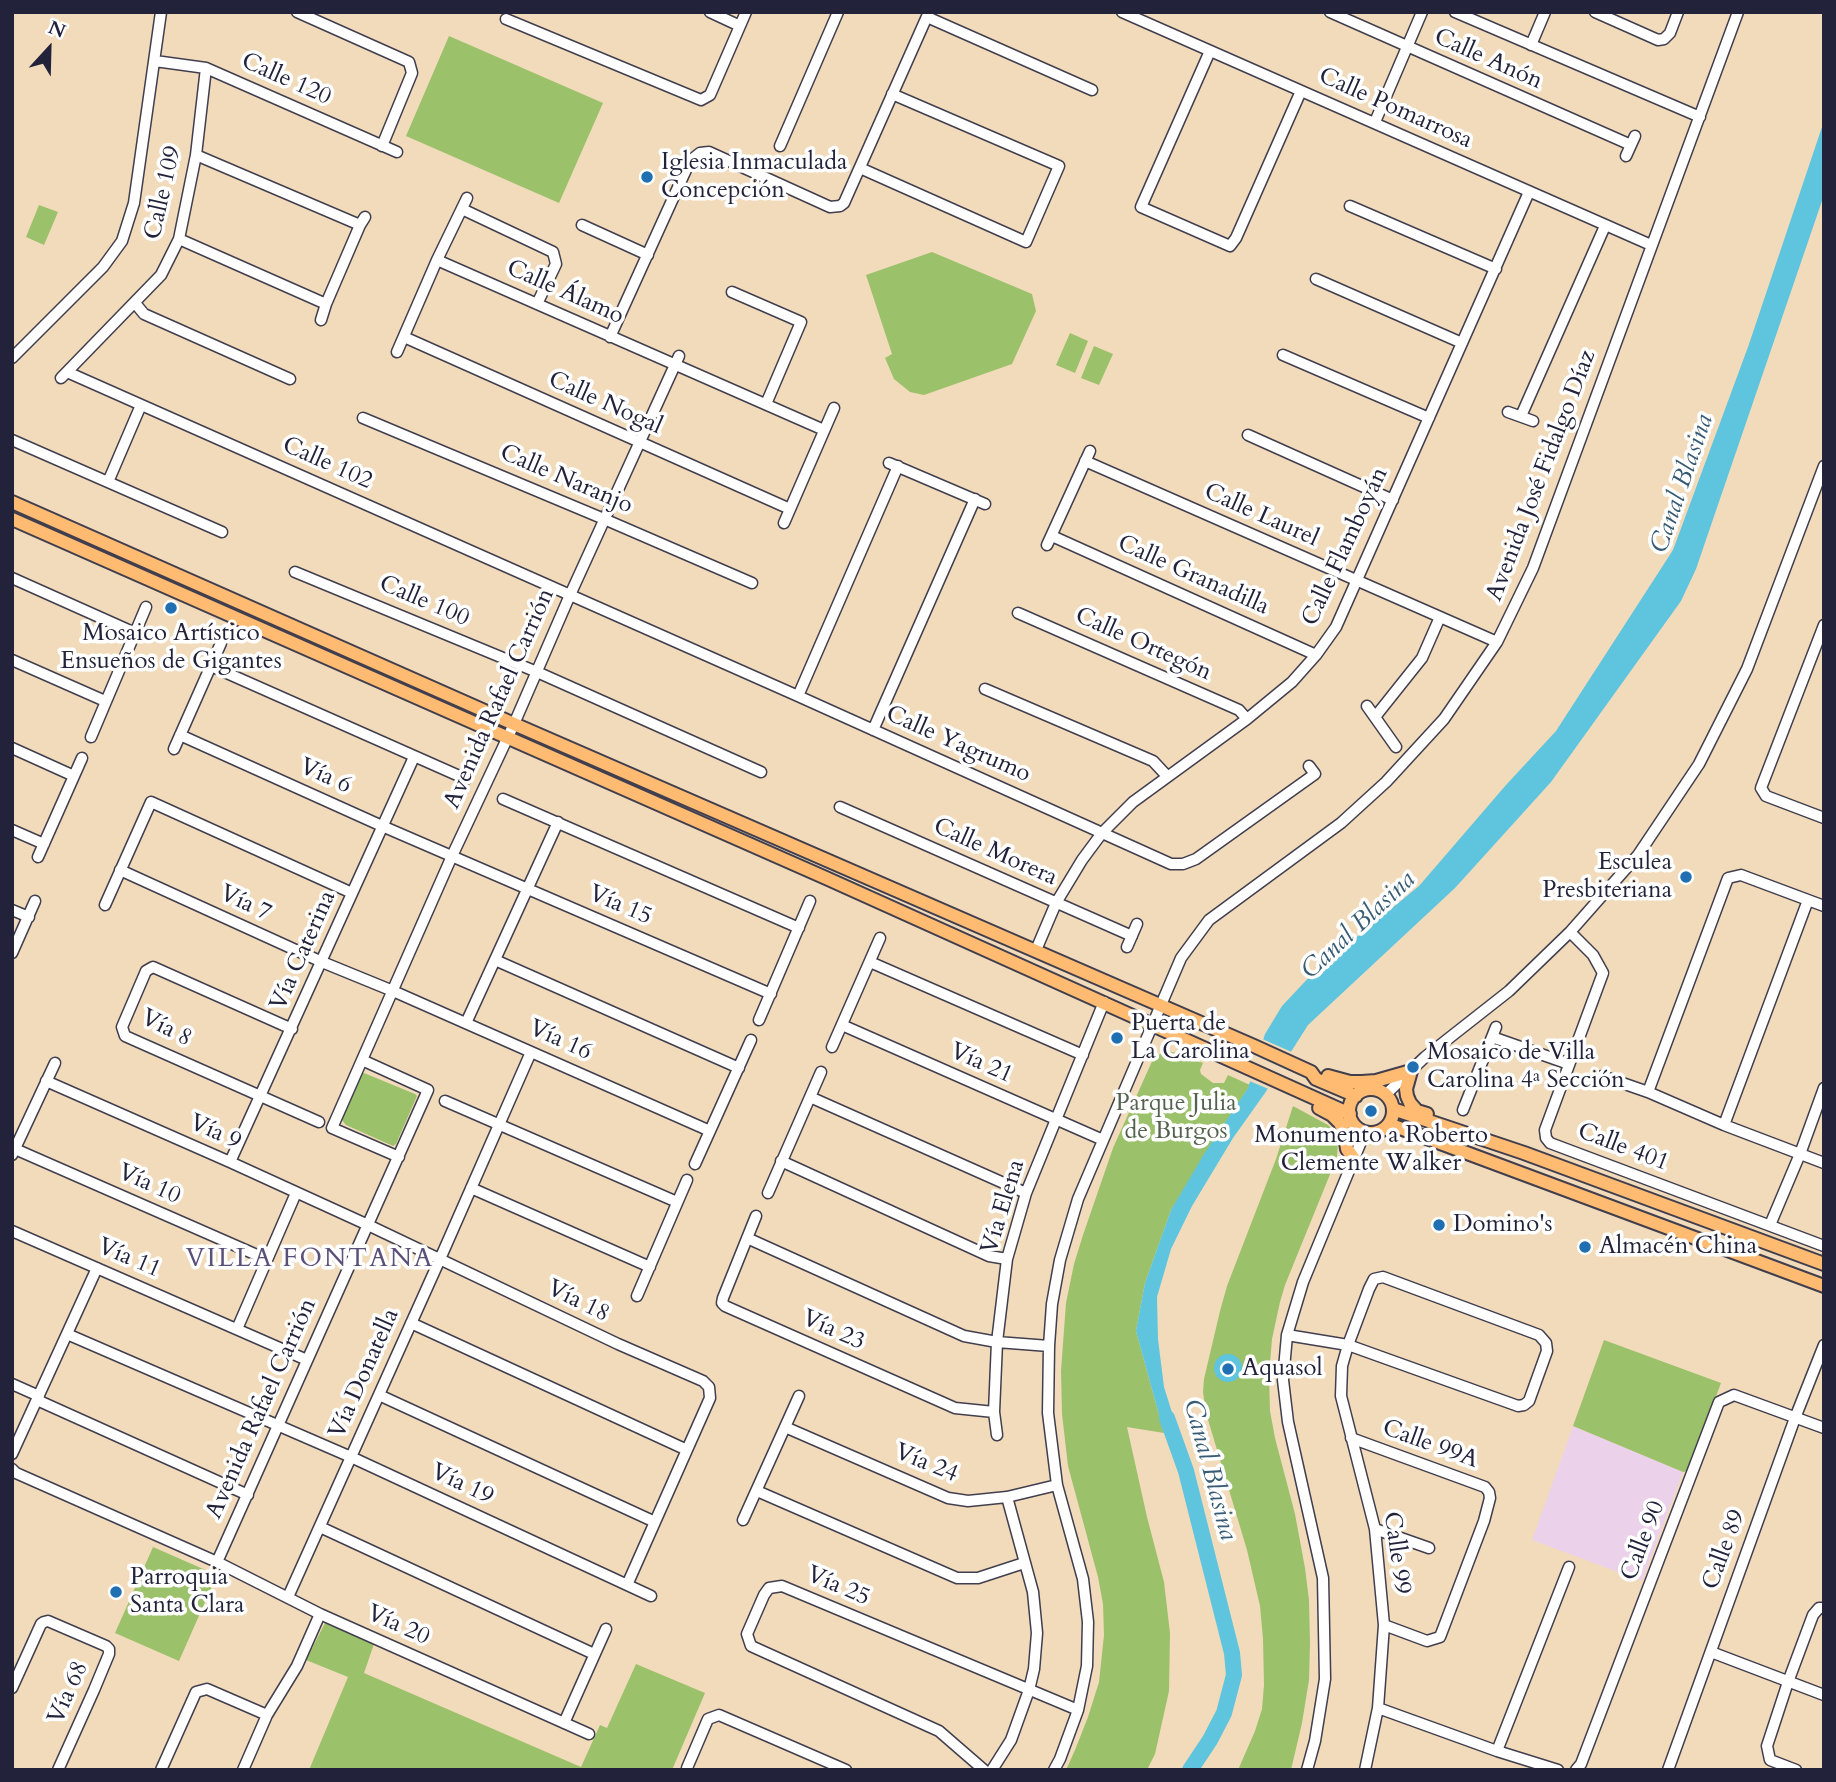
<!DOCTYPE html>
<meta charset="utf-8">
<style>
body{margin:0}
#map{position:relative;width:1836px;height:1782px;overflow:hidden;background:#f2dbbb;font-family:Cardo,serif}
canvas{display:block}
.frame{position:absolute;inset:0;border:14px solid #22223b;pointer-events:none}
.north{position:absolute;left:14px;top:14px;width:70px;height:70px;-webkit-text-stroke:5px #fff;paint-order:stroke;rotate:22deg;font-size:19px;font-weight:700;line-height:28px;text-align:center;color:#22223b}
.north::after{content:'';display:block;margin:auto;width:24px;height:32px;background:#22223b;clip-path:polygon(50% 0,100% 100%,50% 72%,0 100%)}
</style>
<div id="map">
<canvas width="1836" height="1782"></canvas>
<div class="frame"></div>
<div class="north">N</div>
</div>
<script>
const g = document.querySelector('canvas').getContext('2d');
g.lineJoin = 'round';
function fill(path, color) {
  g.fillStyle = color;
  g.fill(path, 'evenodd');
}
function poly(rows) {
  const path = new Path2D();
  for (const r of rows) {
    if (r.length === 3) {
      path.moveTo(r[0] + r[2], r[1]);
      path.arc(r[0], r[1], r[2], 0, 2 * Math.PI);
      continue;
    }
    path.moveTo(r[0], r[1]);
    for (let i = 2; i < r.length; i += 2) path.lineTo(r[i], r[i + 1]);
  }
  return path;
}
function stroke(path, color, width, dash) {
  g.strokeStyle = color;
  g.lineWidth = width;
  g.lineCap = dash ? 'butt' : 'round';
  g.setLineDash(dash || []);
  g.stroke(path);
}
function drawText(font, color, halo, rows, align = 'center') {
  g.font = font + ' Cardo,serif';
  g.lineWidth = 7;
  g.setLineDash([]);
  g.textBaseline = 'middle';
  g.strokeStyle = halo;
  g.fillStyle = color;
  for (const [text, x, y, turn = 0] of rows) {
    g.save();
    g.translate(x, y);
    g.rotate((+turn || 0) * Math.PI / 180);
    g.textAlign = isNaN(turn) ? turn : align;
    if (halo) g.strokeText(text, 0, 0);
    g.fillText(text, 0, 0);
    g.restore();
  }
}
const built = poly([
 [1573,1426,1683,1472,1642,1581,1532,1540]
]);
const green = poly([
 [449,36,603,103,559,203,406,136],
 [39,205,58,212,44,245,26,237],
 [932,252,1032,294,1036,311,1012,364,924,395,910,392,894,379,885,358,892,354,866,275],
 [1070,333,1088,341,1075,373,1056,365],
 [1094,346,1113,354,1099,385,1081,378],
 [1166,1051,1177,1053,1203,1063,1200,1070,1201,1074,1213,1083,1224,1083,1228,1075,1250,1085,1171,1210,1145,1283,1136,1331,1164,1433,1127,1427,1147,1517,1164,1582,1170,1633,1169,1691,1155,1754,1147,1770,1066,1770,1075,1750,1088,1717,1099,1682,1104,1635,1103,1604,1098,1577,1068,1466,1062,1414,1061,1371,1066,1303,1074,1264,1083,1235,1113,1148,1154,1057],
 [364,1073,415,1094,417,1096,396,1144,393,1146,346,1125,342,1120,361,1075],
 [1293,1106,1328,1125,1334,1131,1338,1142,1337,1157,1333,1167,1285,1285,1280,1302,1272,1339,1269,1375,1270,1411,1275,1438,1295,1514,1305,1568,1309,1600,1310,1643,1309,1680,1302,1723,1291,1770,1238,1770,1255,1731,1262,1709,1264,1685,1263,1639,1260,1606,1247,1550,1206,1413,1203,1392,1204,1379,1220,1311,1227,1286,1276,1159],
 [1604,1340,1721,1383,1688,1471,1683,1472,1573,1426],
 [153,1547,217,1575,179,1661,115,1633],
 [325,1623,374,1644,364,1673,581,1767,600,1725,607,1728,636,1664,705,1693,672,1770,309,1770,348,1677,306,1660]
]);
const water = poly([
 [1824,121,1824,195,1696,569,1681,601,1551,782,1455,888,1308,1025,1265,1093,1233,1138,1192,1206,1171,1249,1157,1297,1158,1339,1164,1387,1180,1438,1164,1433,1136,1331,1145,1283,1171,1210,1204,1154,1248,1088,1265,1034,1282,1006,1314,972,1419,886,1506,785,1556,731,1673,550,1748,347],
 [1228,1368,14]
]);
const pier = poly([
 [1260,1038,1294,1053,1271,1090,1247,1080]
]);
const river = poly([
 [1167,1418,1186,1471,1232,1653,1234,1675,1224,1713,1210,1740,1190,1770]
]);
const minor = poly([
 [297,12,409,62,412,73,382,146],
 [710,12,740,26],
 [1122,12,1651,245],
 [1330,12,1631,145],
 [1455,12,1700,117],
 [1595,12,1658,40,1664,39,1670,33,1678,12],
 [927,17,1092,90],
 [506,19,701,100,710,95,746,12],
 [1531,45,1545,12],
 [1210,51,1141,207,1230,246,1236,238,1301,91],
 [155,61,206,68,397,152],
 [1375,122,1422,12],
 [780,146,838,12],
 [196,155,360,225],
 [1626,156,1635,136],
 [860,168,1026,242,1059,166,892,94],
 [1350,206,1496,269],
 [462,209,553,252,556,264,537,304],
 [582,225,648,255],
 [179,239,326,304],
 [437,260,824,430],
 [1316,279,1462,343],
 [732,292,801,322,766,404],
 [135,303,144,314,290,379],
 [321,320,326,304,360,225,365,217],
 [404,337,790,509],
 [610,337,690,161,700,153,709,152,830,207,840,206,844,203,929,12],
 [397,352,437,260,467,198],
 [1283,355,1429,418],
 [12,358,103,267,122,241,134,203,161,12],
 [67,372,798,696,1171,864,1183,864,1196,859,1315,774,1309,766],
 [61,378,161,275,179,239,196,155,206,68],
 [1508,412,1533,421],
 [1521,416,1605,226],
 [363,418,604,519,752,583],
 [1248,435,1393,500],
 [12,440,222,532],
 [1085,461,1497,642],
 [889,463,985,504],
 [108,482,141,405],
 [784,523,834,408],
 [1052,536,1316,655],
 [1047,545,1090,451],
 [295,572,537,672,761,772],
 [12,578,135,633],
 [1018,613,1239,710,1247,719],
 [1824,625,1761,788,1766,796,1824,818],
 [12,660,105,701],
 [211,666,466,779],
 [985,689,1153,761,1167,776],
 [798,696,898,466],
 [1367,706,1396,747],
 [1375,717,1422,658,1440,617],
 [873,730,975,499],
 [180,735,382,826,771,994],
 [91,737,146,607],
 [12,748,74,776],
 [174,749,221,643],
 [503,799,799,928],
 [840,807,1132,936],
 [12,830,44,844],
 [38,857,82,758],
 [120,870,322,962,393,991,710,1131],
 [105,905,151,802,352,893],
 [12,910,29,917],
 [1570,932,1593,955,1603,973,1545,1130,1546,1138,1550,1143,1824,1246],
 [1127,947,1137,924],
 [1036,950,1056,903,1082,860,1102,833,1133,802,1247,719,1292,682,1316,655,1336,627,1529,192],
 [12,953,35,901],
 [495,960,739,1068],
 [870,962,1083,1055],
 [759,1020,810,901],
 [466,1023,558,822],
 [842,1025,1103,1140],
 [292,1029,153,967,146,971,122,1027,125,1036,319,1122],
 [1492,1037,1569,1064],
 [832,1047,880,938],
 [1602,1076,1648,1092,1724,1125,1824,1163],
 [46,1081,230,1162,368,1225,618,1344,703,1381,709,1387,710,1398,627,1585],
 [1648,1092,1728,878,1741,875,1824,906],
 [1385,1095,1425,1057,1509,991,1570,932,1638,855,1699,764,1747,669,1824,466],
 [810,1097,1026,1193],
 [445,1101,677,1202],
 [1463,1110,1496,1027],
 [1724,1125,1808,900],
 [15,1149,266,1259],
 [12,1155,55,1063],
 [399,1157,332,1128,452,856,514,724,570,595,679,356],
 [781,1161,989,1256,1007,1259],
 [230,1162,414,757],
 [695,1164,751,1040],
 [471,1188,650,1267],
 [768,1193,821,1072],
 [756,1216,723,1298,722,1303,725,1306,955,1408,994,1412],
 [1770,1225,1800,1154,1824,1088],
 [12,1231,307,1360],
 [747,1238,964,1336,997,1342,1049,1346],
 [637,1296,687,1180],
 [411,1323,687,1450],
 [237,1329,296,1193],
 [67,1334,351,1457,651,1596],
 [1287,1335,1348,1345,1518,1406,1524,1405,1529,1401,1547,1351,1546,1343,1539,1335,1383,1277,1374,1279,1369,1289,1348,1345,1342,1366,1341,1396,1375,1529,1384,1625,1378,1708,1365,1770],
 [12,1384,39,1396],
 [379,1395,655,1522],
 [37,1400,248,1495],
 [785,1427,948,1498,968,1501,1007,1497,1057,1485],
 [997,1435,994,1412,997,1342,1007,1259,1026,1193,1104,1002],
 [1351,1438,1485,1487,1489,1492,1490,1498,1484,1521,1440,1637,1427,1641,1384,1625],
 [12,1454,97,1268],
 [12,1469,16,1473,217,1562,320,1614,589,1734],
 [757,1491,957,1578,978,1578,1024,1563],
 [743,1520,799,1396],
 [320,1527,594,1654],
 [1375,1529,1429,1548],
 [217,1562,428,1090,362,1060],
 [288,1597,440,1259,531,1052],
 [1711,1652,1824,1695],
 [12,1688,41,1624,44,1622,48,1621,106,1646,109,1649,109,1654,94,1690,58,1770],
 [1378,1708,1497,1751,1558,1770],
 [564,1723,606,1629],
 [1497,1751,1569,1567],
 [161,1770,196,1692,207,1689,267,1715],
 [243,1770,267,1715,297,1666,320,1614],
 [688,1770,687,1768,708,1719,719,1715,846,1770],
 [984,1770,939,1731,751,1646,747,1634,764,1595,769,1588,782,1586,1078,1710],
 [992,1770,1011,1740,1029,1690,1034,1669,1037,1633,1033,1592,1007,1497],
 [1054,1770,1060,1759,1078,1710,1087,1666,1088,1622,1083,1579,1057,1485,1048,1413,1049,1346,1052,1304,1060,1260,1078,1199,1181,958,1209,920,1341,823,1386,782,1444,719,1497,642,1533,568,1738,12],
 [1307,1770,1315,1741,1325,1679,1323,1578,1288,1422,1283,1380,1287,1335,1303,1282,1365,1132],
 [1576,1770,1581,1764,1719,1402,1734,1395,1824,1428],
 [1668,1770,1795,1418,1824,1345],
 [1796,1770,1770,1760,1767,1746,1788,1682,1813,1615,1819,1608,1824,1608]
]);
const major = poly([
 [12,502,514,724,1254,1046,1311,1072,1316,1079,1356,1096],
 [12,519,826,878,1350,1114],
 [1328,1076,1350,1082,1362,1082,1376,1081,1411,1071,1406,1089,1407,1096,1410,1103,1417,1111,1427,1114],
 [1371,1111,22],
 [1319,1108,1332,1115,1340,1123,1345,1135,1347,1149,1354,1159],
 [1393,1109,1524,1153,1824,1264],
 [1389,1124,1824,1286]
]);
const markers = [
 [647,177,7,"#1f6fb2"],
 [171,608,7,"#1f6fb2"],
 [1686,877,7,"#1f6fb2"],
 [1117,1038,7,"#1f6fb2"],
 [1413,1067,7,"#1f6fb2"],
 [1371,1111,7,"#1f6fb2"],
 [1439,1225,7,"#1f6fb2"],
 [1585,1247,7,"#1f6fb2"],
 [1228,1369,7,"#1f6fb2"],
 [116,1592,7,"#1f6fb2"]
];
const streetNames = [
 ["Calle Anón",1488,60,24],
 ["Calle 120",286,80,24],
 ["Calle Pomarrosa",1395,109,24],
 ["Calle 109",164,193,-77],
 ["Calle Álamo",565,293,24],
 ["Calle Nogal",605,404,24],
 ["Calle 102",327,464,24],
 ["Avenida José Fidalgo Díaz",1542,476,-69],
 ["Calle Naranjo",566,480,23],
 ["Calle Laurel",1261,516,24],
 ["Calle Flamboyán",1346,547,-65],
 ["Calle Granadilla",1193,576,24],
 ["Calle 100",424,602,23],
 ["Calle Ortegón",1143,645,24],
 ["Avenida Rafael Carrión",500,699,-66],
 ["Calle Yagrumo",958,745,24],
 ["Vía 6",325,777,24],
 ["Calle Morera",995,853,24],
 ["Vía 7",245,904,25],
 ["Vía 15",620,906,23],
 ["Vía Caterina",304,951,-66],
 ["Vía 8",166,1029,27],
 ["Vía 16",560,1041,24],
 ["Vía 21",981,1064,24],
 ["Vía 9",215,1133,24],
 ["Calle 401",1623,1148,21],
 ["Vía 10",149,1185,24],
 ["Vía Elena",1004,1207,-73],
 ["Vía 11",129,1259,23],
 ["Vía 18",578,1302,26],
 ["Vía 23",833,1331,24],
 ["Vía Donatella",365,1374,-66],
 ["Avenida Rafael Carrión",262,1409,-66],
 ["Calle 99A",1430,1445,20],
 ["Vía 24",926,1464,22],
 ["Vía 19",462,1485,25],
 ["Calle 90",1644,1541,-69],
 ["Calle 89",1725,1550,-70],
 ["Calle 99",1396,1553,82],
 ["Vía 25",838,1587,23],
 ["Vía 20",398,1626,24],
 ["Vía 68",69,1693,-66]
];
const poiNames = [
 ["Iglesia Inmaculada",661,163],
 ["Concepción",661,191],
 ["Mosaico Artístico",171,634,"center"],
 ["Ensueños de Gigantes",171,662,"center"],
 ["Esculea",1672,863,"right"],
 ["Presbiteriana",1672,891,"right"],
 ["Puerta de",1131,1024],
 ["La Carolina",1131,1052],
 ["Mosaico de Villa",1427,1053],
 ["Carolina 4ª Sección",1427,1081],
 ["Monumento a Roberto",1371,1136,"center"],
 ["Clemente Walker",1371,1164,"center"],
 ["Domino's",1453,1225],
 ["Almacén China",1599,1247],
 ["Aquasol",1242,1369],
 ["Parroquia",130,1578],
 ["Santa Clara",130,1606]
];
const parkNames = [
 ["Parque Julia",1176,1104],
 ["de Burgos",1176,1132]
];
const waterNames = [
 ["Canal Blasina",1683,484,-71],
 ["Canal Blasina",1359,926,-43],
 ["Canal Blasina",1209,1470,75]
];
const neighbourhoodNames = [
 ["VILLA FONTANA",310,1260]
];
fill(built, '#ecd1ea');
fill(green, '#9cc16b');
fill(water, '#5fc4dd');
fill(pier, '#f2dbbb');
stroke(river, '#5fc4dd', 16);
stroke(minor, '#413e4e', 13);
stroke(major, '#413e4e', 16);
stroke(minor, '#fff', 10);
stroke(major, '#ffbb71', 12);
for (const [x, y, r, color] of markers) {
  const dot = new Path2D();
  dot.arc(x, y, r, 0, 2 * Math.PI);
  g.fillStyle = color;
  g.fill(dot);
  stroke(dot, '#fff', 2.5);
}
drawText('24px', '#22223b', '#fff', streetNames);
drawText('24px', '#22223b', '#fff', poiNames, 'left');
drawText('24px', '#53624e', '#fff', parkNames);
drawText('italic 26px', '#375b74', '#fff', waterNames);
g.letterSpacing = '2px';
drawText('26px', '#5b507a', '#fff', neighbourhoodNames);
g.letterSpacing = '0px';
</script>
